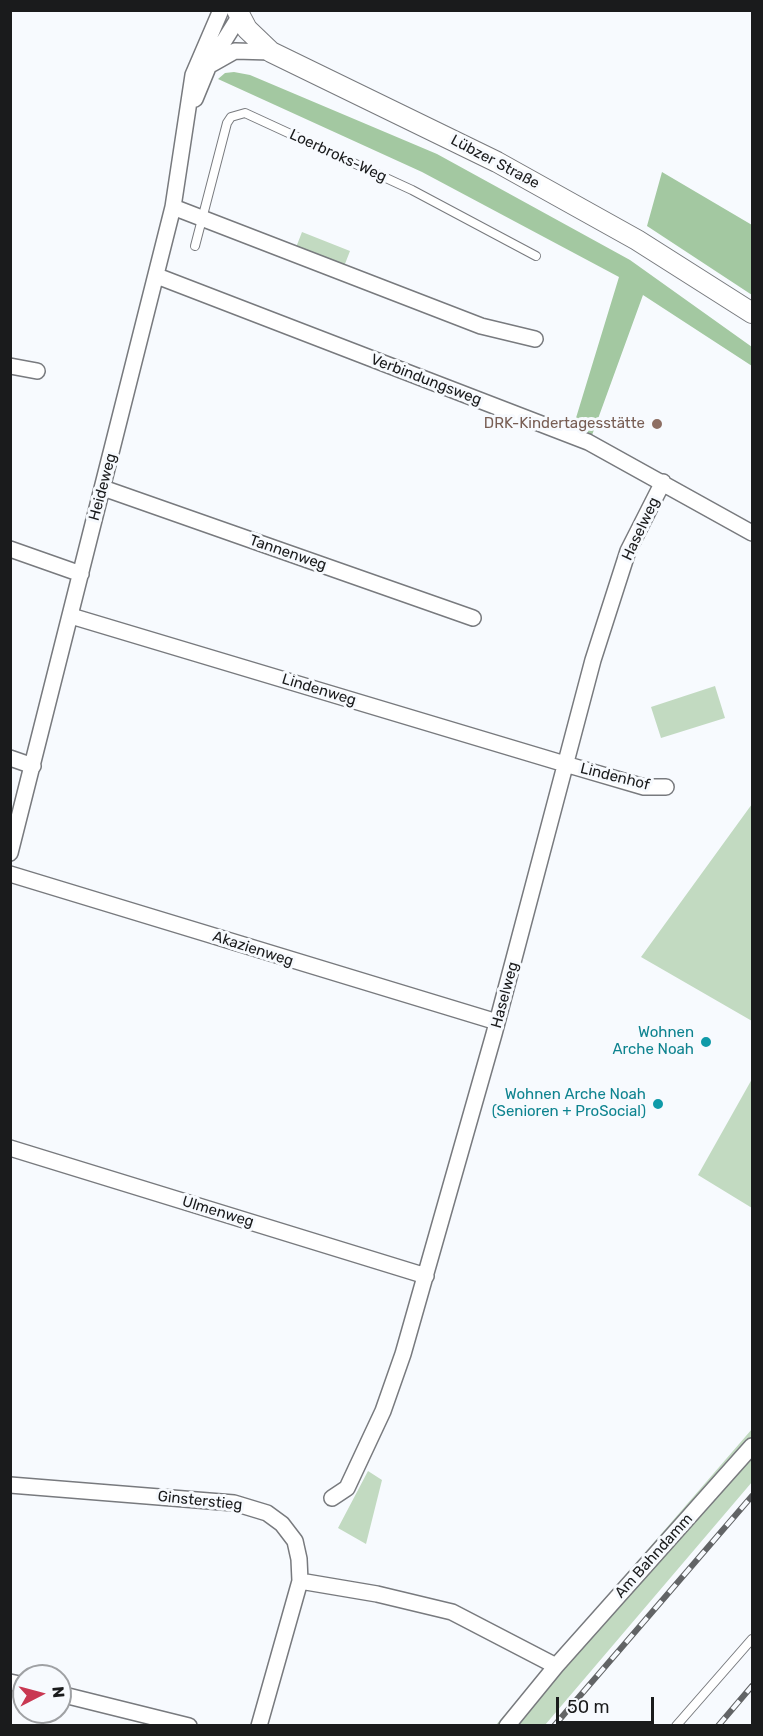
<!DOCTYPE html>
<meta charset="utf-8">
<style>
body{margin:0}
#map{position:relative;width:763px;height:1736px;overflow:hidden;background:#f7fafe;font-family:Rubik,sans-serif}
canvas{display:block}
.frame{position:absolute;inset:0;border:12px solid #1a1b1c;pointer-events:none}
.north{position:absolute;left:12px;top:1664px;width:60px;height:60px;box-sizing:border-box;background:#f7fafe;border:2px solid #9fa1a4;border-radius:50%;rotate:84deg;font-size:16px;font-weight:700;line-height:24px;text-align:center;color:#1a1b1c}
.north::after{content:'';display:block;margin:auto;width:21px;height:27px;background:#c93852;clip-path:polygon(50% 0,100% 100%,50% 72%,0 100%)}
.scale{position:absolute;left:556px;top:1697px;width:98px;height:27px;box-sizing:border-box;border:3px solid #1a1b1c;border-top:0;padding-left:8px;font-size:18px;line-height:21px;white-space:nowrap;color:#1a1b1c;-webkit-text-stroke:4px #f7fafe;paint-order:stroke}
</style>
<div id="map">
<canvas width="763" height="1736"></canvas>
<div class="frame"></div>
<div class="north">N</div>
<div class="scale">50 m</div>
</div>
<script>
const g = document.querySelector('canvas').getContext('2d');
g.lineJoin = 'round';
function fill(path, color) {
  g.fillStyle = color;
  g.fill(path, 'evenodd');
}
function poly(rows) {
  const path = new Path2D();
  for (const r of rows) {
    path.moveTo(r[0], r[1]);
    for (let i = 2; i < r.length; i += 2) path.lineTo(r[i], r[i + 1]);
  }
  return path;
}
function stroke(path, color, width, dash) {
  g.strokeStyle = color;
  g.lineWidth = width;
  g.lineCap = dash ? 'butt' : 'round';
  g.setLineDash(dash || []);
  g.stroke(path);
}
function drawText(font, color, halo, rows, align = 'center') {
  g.font = font + ' Rubik,sans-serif';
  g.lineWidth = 6;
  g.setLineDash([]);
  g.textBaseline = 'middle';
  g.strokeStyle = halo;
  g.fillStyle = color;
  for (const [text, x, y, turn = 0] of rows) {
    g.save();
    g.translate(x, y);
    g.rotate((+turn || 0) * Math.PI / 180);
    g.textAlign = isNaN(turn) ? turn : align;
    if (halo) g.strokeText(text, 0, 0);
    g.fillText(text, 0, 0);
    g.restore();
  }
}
const green = poly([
 [302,232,350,251,343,269,295,250],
 [715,686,725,718,661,738,651,707],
 [752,804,752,1021,641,957],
 [752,1079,752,1208,698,1175],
 [752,1429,752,1482,545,1725,495,1726],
 [368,1471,382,1480,366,1544,338,1528]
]);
const forest = poly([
 [234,72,250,75,437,154,630,260,752,347,752,366,643,295,591,438,572,431,619,277,422,172,218,79,225,73],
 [662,172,752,225,752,295,647,226]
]);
const service = poly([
 [195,246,227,123,231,117,245,113,412,190,536,256],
 [676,1726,752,1639]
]);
const minor = poly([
 [212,64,235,51,271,52],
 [195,99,209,65,239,17],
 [173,207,481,326,535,339],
 [157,276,588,442,752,533],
 [10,366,37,371],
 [103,488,473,618],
 [10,549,81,574],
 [71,616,565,764,644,787,666,787],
 [10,758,33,766],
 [10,853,173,207,193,75,221,10],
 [10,874,497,1022],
 [10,1148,426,1276],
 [10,1485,234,1503,267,1513,282,1524,295,1541,299,1559,300,1581,259,1726],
 [332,1498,347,1488,383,1411,403,1354,494,1034,593,660,628,551,663,482],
 [300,1581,377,1594,452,1612,556,1666],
 [10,1682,24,1685],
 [60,1694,189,1726],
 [507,1726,556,1666,752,1446]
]);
const tertiary = poly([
 [237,10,247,29,271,52,497,162,637,240,752,313]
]);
const rail = poly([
 [554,1726,752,1496],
 [718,1726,752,1686]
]);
const markers = [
 [657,424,6,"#8d6e63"],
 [706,1042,6,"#0f9aa8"],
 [658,1104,6,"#0f9aa8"]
];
const streetNames = [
 ["Loerbroks-Weg",338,156,25],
 ["Lübzer Straße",495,162,28],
 ["Verbindungsweg",426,380,21],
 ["Heideweg",103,487,-75],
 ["Haselweg",641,529,-65],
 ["Tannenweg",288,553,19],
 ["Lindenweg",319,690,17],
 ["Lindenhof",615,777,14],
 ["Akazienweg",253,949,18],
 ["Haselweg",505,995,-75],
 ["Ulmenweg",218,1212,17],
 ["Ginsterstieg",200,1501,6],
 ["Am Bahndamm",654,1556,-48]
];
const educationNames = [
 ["DRK-Kindertagesstätte",645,424]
];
const cultureNames = [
 ["Wohnen",694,1033],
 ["Arche Noah",694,1050],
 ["Wohnen Arche Noah",646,1095],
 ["(Senioren + ProSocial)",646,1112]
];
fill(green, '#c2dac1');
fill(forest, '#a3c8a1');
stroke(service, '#787a7e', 10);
stroke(minor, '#787a7e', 18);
stroke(tertiary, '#787a7e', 22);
stroke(service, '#fff', 8);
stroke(minor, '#fff', 15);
stroke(tertiary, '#fff', 20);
stroke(rail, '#626466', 6);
stroke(rail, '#f7fafe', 4, [11]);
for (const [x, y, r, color] of markers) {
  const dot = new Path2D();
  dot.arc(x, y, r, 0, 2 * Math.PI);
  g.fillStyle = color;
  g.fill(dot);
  stroke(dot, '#f7fafe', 2);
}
drawText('15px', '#1a1b1c', '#f7fafe', streetNames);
drawText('15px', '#785e54', '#f7fafe', educationNames, 'right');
drawText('15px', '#0d838f', '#f7fafe', cultureNames, 'right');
</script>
